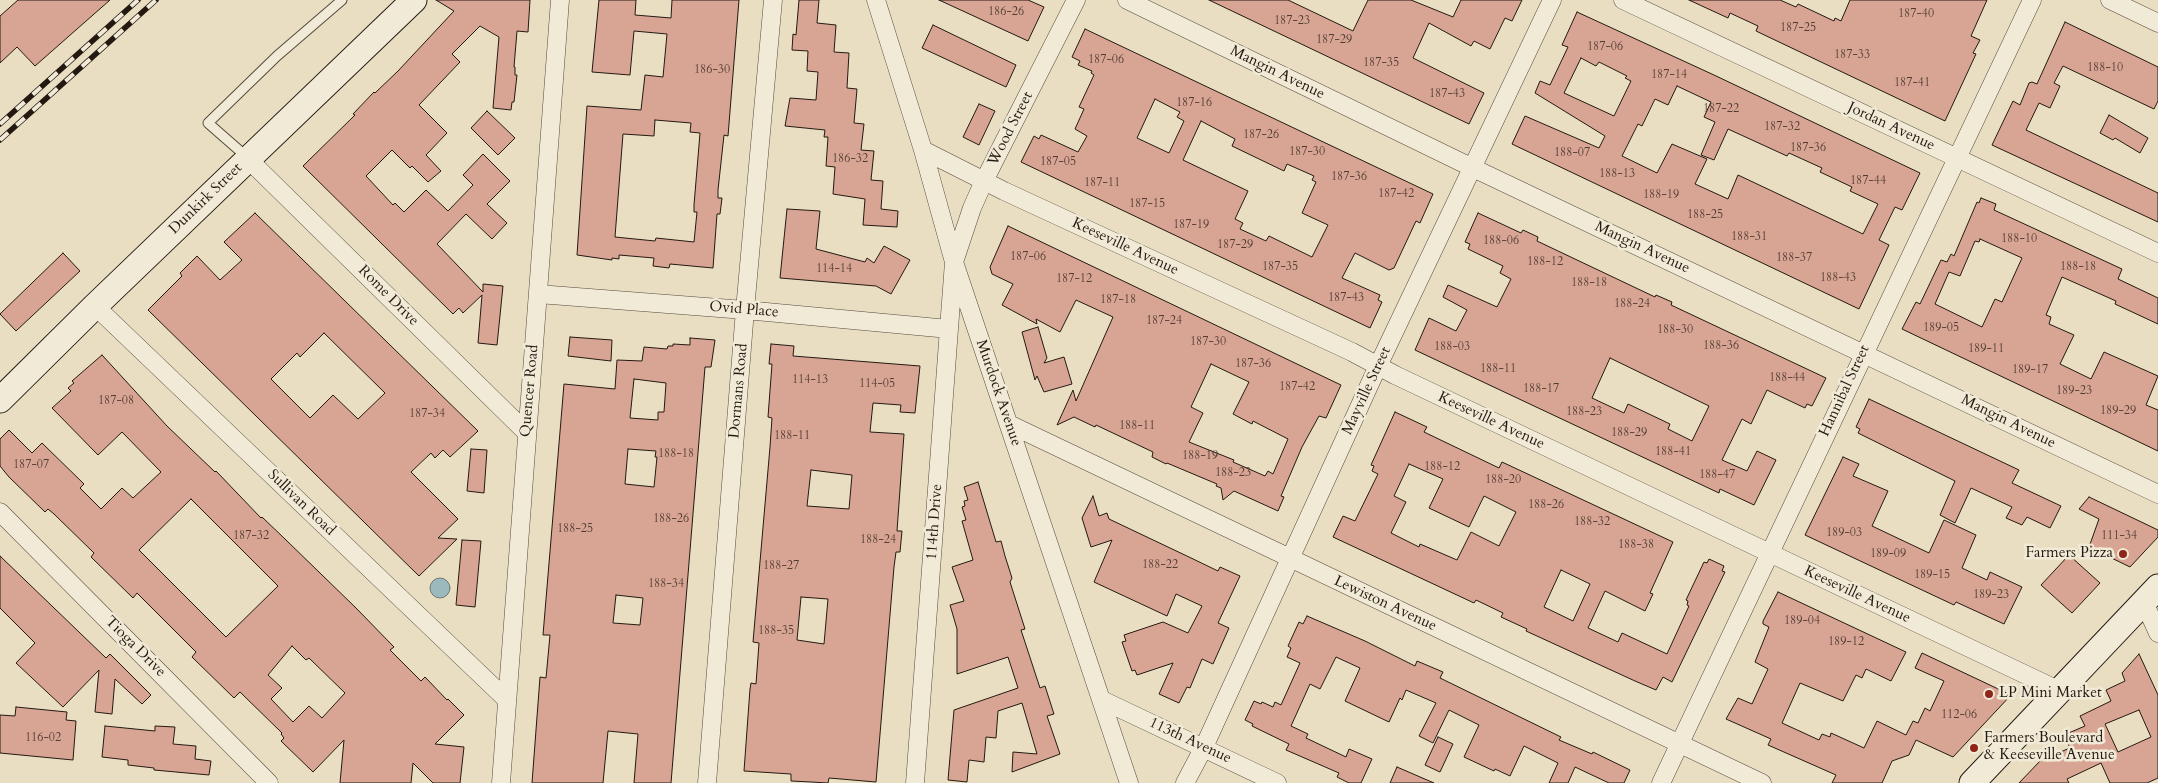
<!DOCTYPE html>
<style>
body{margin:0}
canvas{display:block;background:#e9dec2}
</style>
<canvas width="2158" height="783"></canvas>
<script>
const g = document.querySelector('canvas').getContext('2d');
g.lineJoin = 'round';
function fill(path, color) {
  g.fillStyle = color;
  g.fill(path, 'evenodd');
}
function poly(rows) {
  const path = new Path2D();
  for (const r of rows) {
    if (r.length === 3) {
      path.moveTo(r[0] + r[2], r[1]);
      path.arc(r[0], r[1], r[2], 0, 2 * Math.PI);
      continue;
    }
    path.moveTo(r[0], r[1]);
    for (let i = 2; i < r.length; i += 2) path.lineTo(r[i], r[i + 1]);
  }
  return path;
}
function stroke(path, color, width, dash) {
  g.strokeStyle = color;
  g.lineWidth = width;
  g.lineCap = dash ? 'butt' : 'round';
  g.setLineDash(dash || []);
  g.stroke(path);
}
function drawText(font, color, halo, rows, align = 'center') {
  g.font = font + ' Cardo,serif';
  g.lineWidth = 5;
  g.setLineDash([]);
  g.textBaseline = 'middle';
  g.strokeStyle = halo;
  g.fillStyle = color;
  for (const [text, x, y, turn = 0] of rows) {
    g.save();
    g.translate(x, y);
    g.rotate((+turn || 0) * Math.PI / 180);
    g.textAlign = isNaN(turn) ? turn : align;
    if (halo) g.strokeText(text, 0, 0);
    g.fillText(text, 0, 0);
    g.restore();
  }
}
const water = poly([
 [440,588,10]
]);
const building = poly([
 [18,0,110,0,35,66,17,47,0,63,0,16,18,0],
 [436,0,530,0,528,32,517,31,514,67,515,67,515,75,517,75,514,102,512,102,511,110,493,108,499,37,480,26,452,54,460,62,419,105,447,133,426,155,441,171,428,182,412,166,410,168,392,150,366,176,393,205,395,203,404,212,426,190,448,211,473,185,463,175,483,154,510,181,487,204,507,223,492,239,466,214,437,244,483,292,483,284,503,286,497,345,478,343,482,295,463,313,459,308,453,314,303,166,355,115,353,114,374,92,375,93,398,71,454,11,436,0],
 [599,0,636,0,635,15,671,18,672,0,739,0,728,136,724,135,718,190,718,198,722,198,720,214,717,214,713,268,670,264,669,268,653,266,654,258,619,255,619,259,612,258,612,260,577,255,587,106,641,110,645,75,663,77,667,34,634,31,630,75,592,72,599,0],
 [655,120,691,123,690,132,700,133,694,205,694,212,697,212,694,242,656,238,655,241,615,237,623,134,654,136,655,120],
 [799,0,819,0,817,23,836,25,834,52,849,53,847,88,857,89,854,123,864,124,861,150,874,151,871,180,883,181,881,209,898,211,897,227,863,225,865,199,833,194,835,167,826,166,828,137,824,137,825,130,785,126,790,98,816,100,818,72,807,71,808,51,792,50,793,34,796,35,799,0],
 [939,0,1028,0,1044,7,1028,41,939,0],
 [1209,0,1288,0,1353,31,1368,0,1411,0,1453,17,1461,0,1522,0,1512,21,1505,18,1490,49,1474,41,1471,46,1429,23,1413,58,1484,93,1469,124,1209,0],
 [1689,0,1780,0,1796,7,1798,4,1834,21,1835,18,1841,21,1850,0,1987,0,1971,36,1980,40,1973,53,1976,54,1945,121,1756,31,1758,26,1730,13,1728,18,1689,0],
 [1577,12,1714,75,1920,173,1902,210,1895,207,1879,240,1889,245,1859,309,1512,144,1525,116,1599,148,1605,136,1535,93,1540,81,1550,85,1568,47,1562,45,1577,12],
 [1581,58,1596,66,1599,62,1627,76,1625,78,1631,81,1614,116,1564,93,1581,58],
 [1677,86,1711,102,1704,117,1715,122,1701,155,1714,160,1728,129,1787,156,1789,153,1822,168,1820,172,1852,187,1850,191,1878,204,1863,234,1738,175,1728,199,1695,184,1707,159,1672,144,1657,173,1622,156,1638,124,1642,126,1655,99,1668,105,1677,86],
 [2065,22,2158,67,2158,101,2154,109,2063,66,2054,83,2060,86,2050,108,2039,103,2026,130,2158,193,2158,222,1992,145,2013,101,2020,105,2029,83,2032,82,2037,84,2065,22],
 [933,25,1016,65,1006,87,922,48,933,25],
 [1085,29,1433,194,1420,223,1416,221,1394,268,1389,270,1355,253,1342,278,1380,295,1378,300,1382,302,1370,328,1021,162,1034,136,1039,139,1041,135,1078,152,1087,136,1075,129,1084,109,1079,107,1094,75,1091,73,1092,71,1078,65,1080,61,1072,57,1085,29],
 [1155,99,1180,112,1177,117,1184,121,1169,153,1137,138,1155,99],
 [1201,121,1235,139,1232,146,1284,171,1287,164,1314,176,1312,180,1316,182,1302,213,1328,225,1312,257,1269,236,1266,241,1240,229,1243,223,1235,219,1248,191,1183,160,1201,121],
 [979,104,995,111,979,145,963,137,979,104],
 [487,111,515,138,498,155,471,128,487,111],
 [2109,115,2148,138,2140,153,2115,138,2113,140,2100,133,2109,115],
 [1981,198,1996,204,1994,210,2122,269,2118,279,2158,298,2158,324,2115,304,2116,301,2062,277,2046,315,2051,317,2049,324,2074,335,2060,364,2091,379,2104,352,2158,376,2146,405,2158,410,2158,451,1902,329,1916,302,1920,304,1941,260,1947,262,1951,254,1954,256,1977,202,1979,203,1981,198],
 [1980,239,2022,258,2002,302,1995,299,1982,327,1935,304,1949,272,1960,276,1975,241,1979,242,1980,239],
 [787,209,820,211,816,249,865,262,867,258,874,263,884,246,910,260,891,294,876,286,780,278,787,209],
 [255,213,478,431,450,457,443,450,435,458,431,453,411,472,458,519,438,538,457,539,419,576,148,310,182,276,180,273,197,256,220,280,242,260,224,242,255,213],
 [324,333,385,393,358,419,333,395,310,418,271,379,297,353,300,357,324,333],
 [1478,213,1521,233,1523,230,1538,237,1537,241,1655,297,1656,295,1672,302,1671,305,1826,378,1812,406,1807,404,1805,408,1767,390,1751,424,1742,419,1722,460,1747,471,1757,451,1776,460,1754,505,1720,489,1719,493,1415,350,1429,318,1456,331,1467,310,1443,297,1448,285,1497,307,1511,279,1500,273,1503,266,1468,249,1470,244,1465,242,1478,213],
 [1610,358,1709,406,1692,441,1668,429,1670,424,1628,404,1624,413,1592,398,1610,358],
 [1008,226,1341,385,1326,418,1319,416,1302,447,1281,496,1284,497,1278,511,1234,491,1223,500,1221,488,1216,486,1217,484,1167,463,1166,464,1152,457,1153,452,1096,425,1095,427,1074,417,1057,425,1073,390,1076,401,1113,317,1076,300,1060,332,1036,319,1037,324,1002,305,1013,284,992,274,990,267,1008,226],
 [1211,364,1249,382,1233,414,1252,424,1253,421,1288,439,1273,474,1268,471,1265,476,1233,462,1234,460,1189,442,1203,413,1191,407,1211,364],
 [63,253,80,271,16,331,0,314,63,253],
 [1038,327,1047,358,1044,363,1064,357,1072,384,1044,392,1037,376,1035,380,1022,332,1038,327],
 [570,337,612,340,611,361,568,356,570,337],
 [690,338,715,340,711,367,705,367,671,783,634,783,638,734,608,731,603,783,532,783,540,677,546,678,550,635,543,635,564,384,615,389,617,360,642,361,644,347,667,349,668,346,673,346,673,344,690,345,690,338],
 [634,379,666,383,664,412,658,412,658,420,630,418,634,379],
 [628,449,656,451,655,457,657,457,654,487,625,484,628,449],
 [616,595,643,598,640,625,613,623,616,595],
 [771,344,794,346,793,356,920,366,915,413,900,412,901,405,873,403,870,432,904,434,897,531,902,531,900,552,896,552,894,567,876,782,829,778,828,783,811,782,791,781,791,774,744,771,750,689,751,683,756,684,759,643,753,642,770,447,772,418,768,417,772,364,769,364,771,344],
 [811,470,852,475,849,509,807,506,811,470],
 [801,597,828,599,824,644,797,640,801,597],
 [102,355,167,426,215,472,216,471,261,518,262,517,285,539,356,608,394,647,390,650,421,681,425,677,447,700,448,699,464,715,435,744,464,747,460,783,433,783,413,763,411,783,340,783,344,740,313,772,281,741,284,738,281,734,282,733,240,692,234,698,192,657,196,652,137,593,133,598,91,557,94,553,54,514,48,509,45,512,9,477,0,466,0,439,9,430,32,453,42,443,84,484,80,488,101,509,122,488,133,498,161,472,122,432,98,455,52,408,71,391,68,388,74,383,72,381,102,355],
 [191,499,278,586,226,637,139,550,191,499],
 [292,646,306,660,309,658,345,693,322,718,309,706,293,722,271,699,282,688,268,675,292,646],
 [1869,399,2019,470,2012,483,2061,506,2050,528,2027,517,2022,525,2006,518,2012,507,1971,488,1955,523,1940,515,1955,481,1858,433,1860,429,1856,427,1869,399],
 [1395,412,1427,427,1424,432,1499,468,1502,462,1673,542,1650,593,1653,594,1645,611,1605,591,1588,628,1618,642,1622,633,1667,654,1689,606,1687,605,1688,601,1686,600,1704,562,1707,563,1709,559,1724,566,1722,571,1725,572,1672,682,1663,677,1656,690,1635,681,1526,631,1527,629,1501,617,1503,613,1476,600,1474,603,1333,537,1343,516,1355,521,1378,474,1372,471,1374,466,1371,465,1395,412],
 [1409,464,1443,479,1429,508,1469,527,1484,496,1516,512,1499,546,1471,532,1457,560,1420,544,1419,547,1391,533,1406,502,1394,496,1409,464],
 [1561,570,1590,584,1573,621,1544,607,1561,570],
 [471,449,487,450,484,493,467,491,471,449],
 [1843,457,1859,464,1853,476,1888,491,1872,526,1929,553,1944,520,1976,535,1962,568,1987,580,1990,572,2022,587,2004,624,1956,602,1954,605,1805,535,1843,457],
 [978,482,996,542,1001,541,1005,556,1012,578,1010,582,1025,629,1021,630,1040,688,1045,686,1054,714,1047,716,1060,754,1012,772,1013,752,1037,754,1022,703,998,711,996,738,986,737,984,762,969,760,967,782,948,780,954,710,1018,688,1008,657,957,674,957,629,950,605,964,601,952,567,973,560,962,521,966,520,962,507,965,506,964,501,968,500,964,487,978,482],
 [1093,496,1099,516,1107,513,1109,519,1189,557,1218,571,1220,567,1240,576,1218,623,1229,628,1213,664,1202,659,1190,688,1187,687,1179,703,1159,694,1173,663,1137,675,1135,670,1132,671,1122,642,1126,641,1124,635,1163,622,1188,633,1202,606,1176,594,1167,616,1094,582,1112,540,1091,547,1082,518,1093,496],
 [2089,497,2158,530,2158,537,2130,567,2089,547,2099,519,2079,509,2089,497],
 [462,540,481,541,475,607,456,605,462,540],
 [2069,555,2100,583,2072,613,2041,585,2069,555],
 [0,556,106,658,110,654,151,695,142,704,115,679,112,714,95,712,99,670,63,707,16,663,35,643,0,608,0,556],
 [1778,592,1906,652,1891,681,1866,669,1862,678,1856,675,1843,701,1800,683,1782,723,1819,740,1822,734,1830,737,1831,733,1864,748,1877,721,1906,735,1913,721,1918,723,1925,708,1930,711,1944,681,1915,668,1922,653,2011,695,1953,757,1916,740,1909,755,1892,761,1882,783,1832,783,1836,775,1768,745,1771,739,1726,719,1738,698,1752,704,1768,669,1755,662,1769,627,1763,624,1763,621,1778,592],
 [1307,616,1365,641,1415,666,1417,661,1443,672,1440,678,1561,737,1559,740,1592,754,1593,752,1630,770,1624,783,1609,783,1575,767,1568,783,1549,783,1558,763,1524,746,1510,776,1495,769,1494,771,1464,757,1479,725,1449,710,1433,743,1419,736,1436,703,1406,690,1402,700,1400,698,1389,722,1345,701,1360,668,1336,657,1320,689,1310,684,1291,726,1308,734,1306,738,1346,757,1349,749,1372,759,1361,783,1349,783,1337,777,1339,773,1286,750,1289,744,1252,726,1253,724,1245,720,1254,701,1261,704,1262,702,1273,707,1275,702,1281,705,1300,663,1287,657,1291,648,1288,646,1299,622,1303,624,1307,616],
 [2139,654,2158,695,2158,778,2147,783,2110,783,2101,763,2067,779,2069,783,2019,783,2041,760,2070,748,2064,735,2085,726,2080,716,2111,701,2106,690,2125,681,2122,673,2139,654],
 [2139,710,2151,737,2118,752,2105,724,2139,710],
 [16,707,67,712,66,720,76,721,73,760,0,753,0,715,15,716,16,707],
 [105,726,155,731,155,726,175,727,173,744,196,746,195,759,211,761,209,775,154,770,154,768,128,765,128,760,102,757,105,726],
 [1438,737,1453,744,1440,772,1425,765,1438,737],
 [1397,767,1434,783,1390,783,1397,767]
]);
const service = poly([
 [248,158,208,123,277,56,342,0]
]);
const minor = poly([
 [876,0,923,150,954,262,1129,783],
 [1127,0,1473,168,2158,494],
 [1623,0,2158,253],
 [2110,0,2158,23],
 [923,150,1004,191,1352,352,1395,375,2060,691],
 [248,159,527,433],
 [538,294,745,310,949,329],
 [95,306,507,700],
 [1009,424,1762,783],
 [0,512,269,783],
 [2144,602,2158,633],
 [1102,700,1277,783],
 [501,783,560,0],
 [707,783,745,310,773,0],
 [915,783,954,262,972,208,984,181,1076,0],
 [1185,783,1204,747,1378,366,1552,0],
 [1661,783,2032,0]
]);
const secondary = poly([
 [0,400,95,306,414,0],
 [1972,783,2158,587]
]);
const rail = poly([
 [0,124,138,0],
 [0,140,156,0]
]);
const markers = [
 [2123,554,5,"#8f2418"],
 [1989,694,5,"#8f2418"],
 [1974,748,5,"#8f2418"]
];
const numberNames = [
 ["186-26",1006,12],
 ["187-40",1916,14],
 ["187-23",1292,21],
 ["187-25",1798,28],
 ["187-29",1334,40],
 ["187-06",1605,47],
 ["187-33",1852,55],
 ["187-06",1106,60],
 ["187-35",1381,63],
 ["188-10",2105,68],
 ["186-30",712,70],
 ["187-14",1669,75],
 ["187-41",1912,83],
 ["187-43",1447,94],
 ["187-16",1194,103],
 ["187-22",1721,109],
 ["187-32",1782,127],
 ["187-26",1261,135],
 ["187-36",1808,148],
 ["187-30",1307,152],
 ["188-07",1572,153],
 ["186-32",850,159],
 ["187-05",1058,162],
 ["188-13",1617,174],
 ["187-36",1349,177],
 ["187-44",1868,181],
 ["187-11",1102,183],
 ["187-42",1396,194],
 ["188-19",1661,195],
 ["187-15",1147,204],
 ["188-25",1705,215],
 ["187-19",1191,225],
 ["188-31",1749,237],
 ["188-10",2019,239],
 ["188-06",1501,241],
 ["187-29",1235,245],
 ["187-06",1028,257],
 ["188-37",1794,258],
 ["188-12",1545,262],
 ["187-35",1280,267],
 ["188-18",2078,267],
 ["114-14",834,269],
 ["188-43",1838,278],
 ["187-12",1074,279],
 ["188-18",1589,283],
 ["187-43",1346,298],
 ["187-18",1118,300],
 ["188-24",1632,304],
 ["187-24",1164,321],
 ["189-05",1941,328],
 ["188-30",1675,330],
 ["187-30",1208,342],
 ["188-36",1721,346],
 ["188-03",1452,347],
 ["189-11",1986,349],
 ["187-36",1253,364],
 ["188-11",1498,369],
 ["189-17",2030,370],
 ["188-44",1787,378],
 ["114-13",810,380],
 ["114-05",877,384],
 ["187-42",1297,387],
 ["188-17",1541,389],
 ["189-23",2074,391],
 ["187-08",116,401],
 ["189-29",2118,411],
 ["188-23",1584,412],
 ["187-34",427,414],
 ["188-11",1137,426],
 ["188-29",1629,433],
 ["188-11",792,436],
 ["188-41",1673,452],
 ["188-18",676,454],
 ["188-19",1200,456],
 ["187-07",31,465],
 ["188-12",1442,467],
 ["188-23",1233,473],
 ["188-47",1717,475],
 ["188-20",1503,480],
 ["188-26",1546,505],
 ["188-26",671,519],
 ["188-32",1592,522],
 ["188-25",575,529],
 ["189-03",1844,533],
 ["187-32",251,536],
 ["111-34",2119,536],
 ["188-24",878,540],
 ["188-38",1636,545],
 ["189-09",1888,554],
 ["188-22",1160,565],
 ["188-27",781,566],
 ["189-15",1932,575],
 ["188-34",666,584],
 ["189-23",1991,595],
 ["189-04",1802,621],
 ["188-35",776,631],
 ["189-12",1846,642],
 ["112-06",1959,715],
 ["116-02",43,738]
];
const streetNames = [
 ["Mangin Avenue",1277,73,26],
 ["Jordan Avenue",1891,127,25],
 ["Wood Street",1011,129,-63],
 ["Dunkirk Street",206,199,-44],
 ["Keeseville Avenue",1125,247,25],
 ["Mangin Avenue",1642,248,25],
 ["Rome Drive",388,296,45],
 ["Ovid Place",744,310,5],
 ["Quencer Road",530,391,-85],
 ["Dormans Road",739,391,-85],
 ["Mayville Street",1367,391,-65],
 ["Hannibal Street",1845,391,-65],
 ["Murdock Avenue",998,393,71],
 ["Keeseville Avenue",1491,421,25],
 ["Mangin Avenue",2008,422,26],
 ["Sullivan Road",301,503,44],
 ["114th Drive",935,522,-86],
 ["Keeseville Avenue",1857,595,25],
 ["Lewiston Avenue",1385,604,25],
 ["Tioga Drive",135,647,45],
 ["113th Avenue",1190,741,25]
];
const poiNames = [
 ["Farmers Pizza",2113,554,"right"],
 ["LP Mini Market",1999,694],
 ["Farmers Boulevard",1984,739],
 ["& Keeseville Avenue",1984,756]
];
fill(water, '#9cb9be');
stroke(water, '#6c7979', 1);
fill(building, '#d8a595');
stroke(building, '#241911', 1);
stroke(service, '#554a3d', 11);
stroke(minor, '#554a3d', 19);
stroke(secondary, '#241911', 27);
stroke(service, '#f1ead7', 9);
stroke(minor, '#f1ead7', 18);
stroke(secondary, '#f1ead7', 25);
stroke(rail, '#241911', 5.5);
stroke(rail, '#f1ead7', 4, [11]);
for (const [x, y, r, color] of markers) {
  const dot = new Path2D();
  dot.arc(x, y, r, 0, 2 * Math.PI);
  g.fillStyle = color;
  g.fill(dot);
  stroke(dot, '#f1ead7', 2);
}
drawText('12px', '#513c32', null, numberNames);
drawText('15px', '#241911', '#f1ead7', streetNames);
drawText('15px', '#241911', '#f1ead7', poiNames, 'left');
</script>
